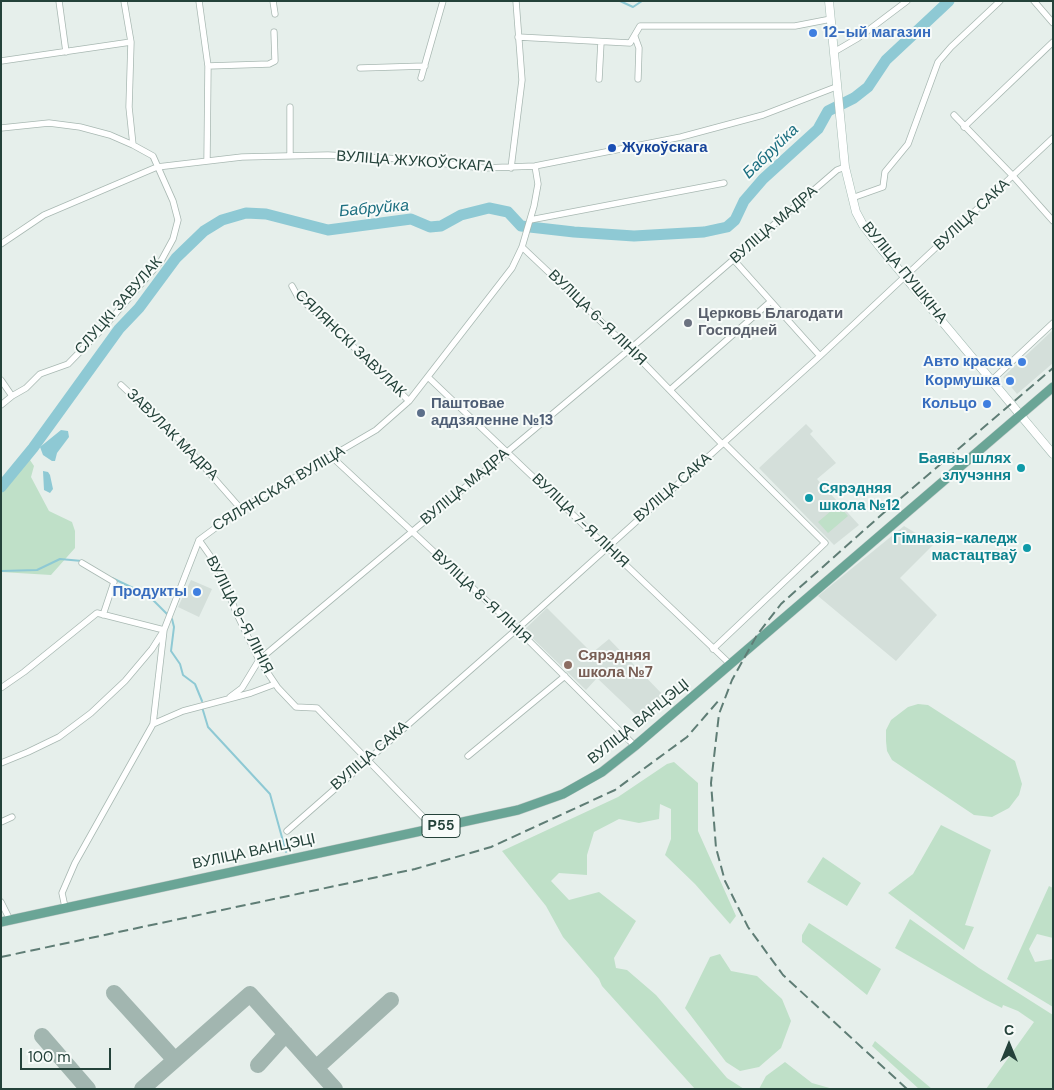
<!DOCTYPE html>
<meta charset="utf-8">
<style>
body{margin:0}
#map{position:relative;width:1054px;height:1090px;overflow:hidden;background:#e6efeb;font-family:"DM Sans",sans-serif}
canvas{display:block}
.frame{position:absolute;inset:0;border:2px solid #24423a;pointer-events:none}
.north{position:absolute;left:984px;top:1020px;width:50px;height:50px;-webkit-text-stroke:4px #f7fbf9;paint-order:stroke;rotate:0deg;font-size:14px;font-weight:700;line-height:20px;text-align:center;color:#24423a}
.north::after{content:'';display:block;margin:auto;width:18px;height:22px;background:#24423a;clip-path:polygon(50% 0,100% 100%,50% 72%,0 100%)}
.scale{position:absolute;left:20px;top:1048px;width:91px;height:22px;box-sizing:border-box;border:2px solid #24423a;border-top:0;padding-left:6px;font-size:15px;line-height:18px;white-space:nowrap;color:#24423a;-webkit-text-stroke:4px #f7fbf9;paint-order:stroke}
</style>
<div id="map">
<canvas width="1054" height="1090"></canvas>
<div class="frame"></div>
<div class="north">С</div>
<div class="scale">100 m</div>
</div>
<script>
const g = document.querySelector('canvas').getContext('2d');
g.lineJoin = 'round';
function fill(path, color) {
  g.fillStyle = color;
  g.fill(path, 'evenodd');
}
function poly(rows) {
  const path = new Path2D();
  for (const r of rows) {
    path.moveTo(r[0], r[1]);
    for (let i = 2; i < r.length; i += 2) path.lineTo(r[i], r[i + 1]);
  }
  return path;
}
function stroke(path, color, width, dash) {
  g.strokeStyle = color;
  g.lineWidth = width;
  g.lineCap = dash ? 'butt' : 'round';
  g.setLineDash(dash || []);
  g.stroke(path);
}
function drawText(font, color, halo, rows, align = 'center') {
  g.font = font + ' "DM Sans",sans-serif';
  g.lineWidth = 4;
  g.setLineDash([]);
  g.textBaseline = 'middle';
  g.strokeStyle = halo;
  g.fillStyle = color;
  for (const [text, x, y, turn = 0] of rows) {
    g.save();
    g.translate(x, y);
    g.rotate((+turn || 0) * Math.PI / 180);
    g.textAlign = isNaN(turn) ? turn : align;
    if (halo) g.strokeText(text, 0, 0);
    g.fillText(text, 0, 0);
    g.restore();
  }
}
const built = poly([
 [1053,330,1053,363,1017,394,1003,377],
 [806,424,813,431,810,434,836,463,817,479,859,525,834,545,759,468],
 [904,526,934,544,900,578,937,615,896,661,818,596],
 [191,580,212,589,199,617,178,607],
 [547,608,592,653,609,639,664,696,638,717,597,678,586,690,524,630]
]);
const green = poly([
 [21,456,30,460,34,466,31,477,49,511,72,522,75,531,75,548,51,575,1,572,1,480],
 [838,505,848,516,828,533,818,522],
 [918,704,928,705,1015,761,1022,784,1019,795,1009,808,992,817,974,815,892,760,887,751,886,741,886,730,891,720,908,707],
 [674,762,698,783,698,831,736,916,730,924,695,884,665,855,671,839,671,809,660,804,659,819,639,823,619,819,594,832,587,855,587,875,559,873,551,881,569,900,599,892,636,921,614,958,616,968,627,970,656,995,727,1078,744,1089,695,1089,602,986,599,979,563,937,546,906,502,851,618,797,667,764],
 [941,825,991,850,965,925,974,927,964,950,888,893,913,874],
 [823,857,861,883,847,906,807,882],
 [1049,886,1053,888,1053,938,1037,934,1029,949,1035,962,1053,959,1053,1007,1007,979],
 [910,919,979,968,1053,1015,1053,1089,986,1089,1034,1022,1018,1011,1003,1005,1002,1008,986,1000,895,948],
 [809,923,881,969,867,995,802,942,802,935],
 [720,954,731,971,757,976,782,999,791,1021,781,1048,759,1067,740,1071,726,1062,685,1008,710,957],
 [875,1041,932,1089,919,1089,872,1046],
 [785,1062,812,1083,833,1089,759,1089,766,1076]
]);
const water = poly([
 [61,430,68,431,69,437,57,453,55,461,52,461,43,455,40,447],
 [43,471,48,472,50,475,53,489,50,493,44,490]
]);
const stream = poly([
 [620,1,633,7,642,1],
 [1,571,37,570,60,559,82,561],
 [112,578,148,595,168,615],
 [172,619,174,627,171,651,180,664,183,675,195,684,202,701],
 [202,707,208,727,270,794,286,852]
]);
const river = poly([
 [1,487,33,448,119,329,139,308,176,258,204,231,222,220,246,213,266,214,328,230,411,219,430,227,441,226,461,215,489,208,508,212,521,226,574,232,634,236,704,232,727,227,735,220,744,201,763,179,818,129,828,111,854,98,868,87,886,60,949,1]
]);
const taxiway = poly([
 [114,993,175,1060],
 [42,1036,88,1089],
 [258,1065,286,1034],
 [316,1068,391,1000],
 [142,1089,250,994,335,1089]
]);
const street = poly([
 [59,1,66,52],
 [124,1,131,42,129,107,133,145],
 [199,1,208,66,207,160],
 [273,1,275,14],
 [1034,1,1053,23],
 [518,37,630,43,640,26,795,26,831,19],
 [635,37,639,48,638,79],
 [834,52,858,38,907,1],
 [1,61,131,42],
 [208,66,269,64,275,61,274,32],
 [360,68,425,66],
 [421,78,443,1],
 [599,79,601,42],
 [954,115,1013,176,1053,221],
 [964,127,1053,42],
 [1,128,49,123,80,127,110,135,133,145,153,156,173,201,178,220,173,239,161,261,104,327,68,364,40,374,26,388,12,396,1,380],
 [290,156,290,107],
 [511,168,522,80,516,1],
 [852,198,883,187,885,172,908,144,938,62,951,47,1000,1],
 [530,220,724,183],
 [1,244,44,215,157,167,242,157,328,155,402,159,483,168,535,166,681,137,763,115,836,87],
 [522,247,630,349,722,444],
 [733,259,820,356],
 [292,286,298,297,332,326,409,401],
 [429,378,730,664],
 [991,381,1053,323],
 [121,385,184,444,241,509],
 [670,390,770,302],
 [1,405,12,396],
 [332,457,517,629,635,746],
 [199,540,218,567,236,612,259,660,278,688,296,707,317,708,425,819,429,829],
 [82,563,114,582,103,615],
 [713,649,825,543,724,443],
 [1,688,24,672,97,613,164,630,152,649,125,681,91,713,59,737,28,752,1,763],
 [230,697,242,688,259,660,630,349,837,170,845,167],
 [153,724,183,711,251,693,275,684],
 [468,756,565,676],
 [1,822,12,817],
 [287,831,517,629,820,356,1053,138],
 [1,902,10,920],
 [65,907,62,893,75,863,153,724,164,630,199,540,241,509,376,430,409,401,512,268,522,247,534,206,538,184,535,166]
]);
const secondary = poly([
 [829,1,845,167,856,212,863,225,879,246,1053,454]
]);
const primary = poly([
 [1,922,518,810,563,794,602,772,635,746,1053,387]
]);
const rail = poly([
 [1,957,415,869,491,847,615,790,687,737,720,699],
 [907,1089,783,975,748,927,725,881,716,848,711,783,719,714,732,680,757,635,781,604,888,509,1053,368]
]);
const markers = [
 [813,33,5,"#3f7fe0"],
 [612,148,5,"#1a4fb4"],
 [688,323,5,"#6b7280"],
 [1022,362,5,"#3f7fe0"],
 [1010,381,5,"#3f7fe0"],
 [987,404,5,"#3f7fe0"],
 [421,413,5,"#5c6f8a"],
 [1021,468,5,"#0f9aa8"],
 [809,498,5,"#0f9aa8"],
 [1027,548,5,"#0f9aa8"],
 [197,592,5,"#3f7fe0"],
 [568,665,5,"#8d6e63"]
];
const shields = [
 [441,826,38]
];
const shieldNames = [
 ["Р55",441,826]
];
const shopNames = [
 ["12-ый магазин",823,33,"left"],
 ["Авто краска",1012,362],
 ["Кормушка",1000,381],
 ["Кольцо",977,404],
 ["Продукты",187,592]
];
const transitNames = [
 ["Жукоўскага",622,148]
];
const streetNames = [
 ["ВУЛІЦА ЖУКОЎСКАГА",415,162,4],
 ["ВУЛІЦА САКА",972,215,-43],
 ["ВУЛІЦА МАДРА",774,225,-41],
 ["ВУЛІЦА ПУШКІНА",904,273,51],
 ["СЛУЦКІ ЗАВУЛАК",119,306,-49],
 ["ВУЛІЦА 6-Я ЛІНІЯ",597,318,44],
 ["СЯЛЯНСКІ ЗАВУЛАК",350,344,44],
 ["ЗАВУЛАК МАДРА",172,435,45],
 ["ВУЛІЦА МАДРА",465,487,-40],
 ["ВУЛІЦА САКА",673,488,-41],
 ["СЯЛЯНСКАЯ ВУЛІЦА",279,489,-31],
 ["ВУЛІЦА 7-Я ЛІНІЯ",580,521,44],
 ["ВУЛІЦА 8-Я ЛІНІЯ",481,597,43],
 ["ВУЛІЦА 9-Я ЛІНІЯ",239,615,63],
 ["ВУЛІЦА ВАНЦЭЦІ",639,722,-39],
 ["ВУЛІЦА САКА",370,756,-41],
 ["ВУЛІЦА ВАНЦЭЦІ",254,852,-12]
];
const worshipNames = [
 ["Церковь Благодати",698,314],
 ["Господней",698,331]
];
const serviceNames = [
 ["Паштовае",431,404],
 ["аддзяленне №13",431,421]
];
const cultureNames = [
 ["Баявы шлях",1011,459],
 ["злучэння",1011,476],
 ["Сярэдняя",819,489,"left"],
 ["школа №12",819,506,"left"],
 ["Гімназія-каледж",1017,539],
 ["мастацтваў",1017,556]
];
const educationNames = [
 ["Сярэдняя",578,656],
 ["школа №7",578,673]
];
const waterNames = [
 ["Бабруйка",771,152,-44],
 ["Бабруйка",374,209,-5]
];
fill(built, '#d4dfda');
fill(green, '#bfe0c8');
fill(water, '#8ec9d4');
stroke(stream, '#8ec9d4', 2);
stroke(river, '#8ec9d4', 11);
stroke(taxiway, '#a2b6b0', 16);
stroke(street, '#a8b8b2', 7);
stroke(secondary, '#a4bbb3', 9);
stroke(primary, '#c2cac8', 10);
stroke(street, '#fff', 5.5);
stroke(secondary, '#fff', 8);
stroke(primary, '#6aa596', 9);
stroke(rail, '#5f7d75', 2, [10, 5]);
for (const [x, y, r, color] of markers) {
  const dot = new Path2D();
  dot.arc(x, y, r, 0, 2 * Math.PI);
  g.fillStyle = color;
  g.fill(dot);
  stroke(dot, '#f7fbf9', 2);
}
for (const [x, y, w] of shields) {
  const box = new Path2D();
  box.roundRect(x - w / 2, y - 11.5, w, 23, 4);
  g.fillStyle = '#f7fbf9';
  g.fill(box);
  stroke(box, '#24423a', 1);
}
drawText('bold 14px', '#24423a', null, shieldNames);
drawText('bold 15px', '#366cbe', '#f7fbf9', shopNames, 'right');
drawText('bold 15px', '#164399', '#f7fbf9', transitNames, 'left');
drawText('15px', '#24423a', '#f7fbf9', streetNames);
drawText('bold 15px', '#5b616d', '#f7fbf9', worshipNames, 'left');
drawText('bold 15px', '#4e5e75', '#f7fbf9', serviceNames, 'left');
drawText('bold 15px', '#0d838f', '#f7fbf9', cultureNames, 'right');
drawText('bold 15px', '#785e54', '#f7fbf9', educationNames, 'left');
drawText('italic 16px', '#1c6f80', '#f7fbf9', waterNames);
</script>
